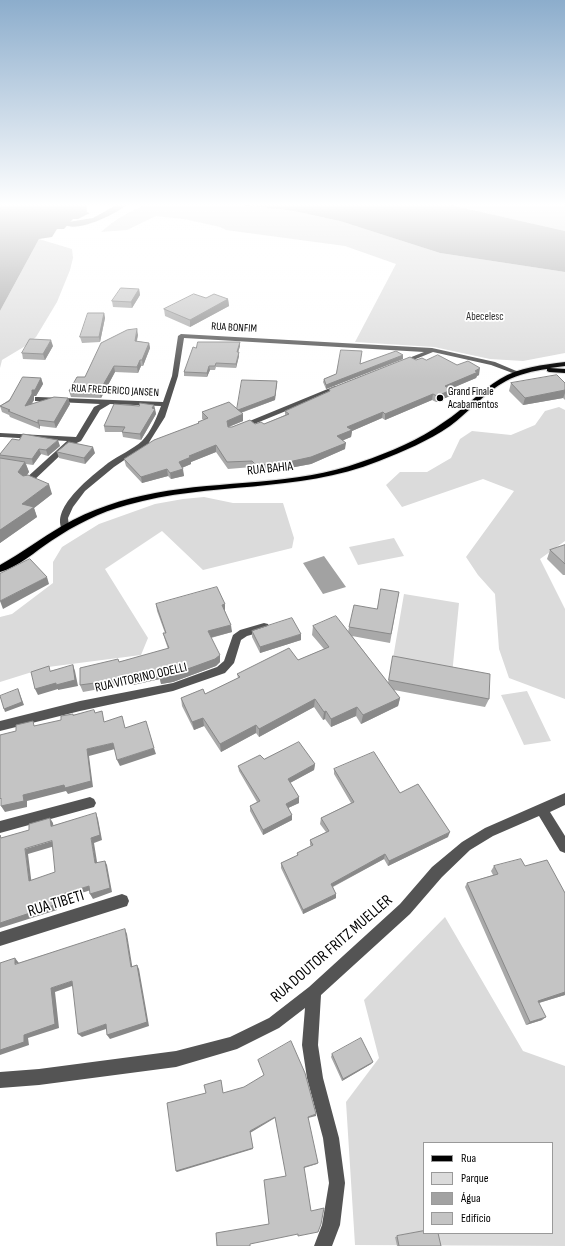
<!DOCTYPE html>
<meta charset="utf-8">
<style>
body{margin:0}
#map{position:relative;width:565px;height:1246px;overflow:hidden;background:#fff;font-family:"Sofia Sans Condensed",sans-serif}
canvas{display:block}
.legend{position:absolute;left:423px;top:1142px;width:130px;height:92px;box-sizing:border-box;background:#fff;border:1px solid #999;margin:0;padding:5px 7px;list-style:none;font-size:12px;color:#000}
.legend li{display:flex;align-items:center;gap:8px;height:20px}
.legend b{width:20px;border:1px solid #999}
</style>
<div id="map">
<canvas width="565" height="1246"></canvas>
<ul class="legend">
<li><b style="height:5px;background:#000"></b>Rua</li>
<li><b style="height:11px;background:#dbdbdb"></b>Parque</li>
<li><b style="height:11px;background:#a2a2a2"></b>Água</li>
<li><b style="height:11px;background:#c4c4c4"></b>Edifício</li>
</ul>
</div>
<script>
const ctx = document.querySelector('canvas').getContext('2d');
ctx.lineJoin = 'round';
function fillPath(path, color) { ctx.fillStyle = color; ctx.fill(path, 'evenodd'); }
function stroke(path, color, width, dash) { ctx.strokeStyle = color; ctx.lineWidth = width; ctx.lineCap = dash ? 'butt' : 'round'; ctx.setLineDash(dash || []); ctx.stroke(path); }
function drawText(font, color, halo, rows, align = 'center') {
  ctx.font = font + ' "Sofia Sans Condensed",sans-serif'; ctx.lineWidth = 3.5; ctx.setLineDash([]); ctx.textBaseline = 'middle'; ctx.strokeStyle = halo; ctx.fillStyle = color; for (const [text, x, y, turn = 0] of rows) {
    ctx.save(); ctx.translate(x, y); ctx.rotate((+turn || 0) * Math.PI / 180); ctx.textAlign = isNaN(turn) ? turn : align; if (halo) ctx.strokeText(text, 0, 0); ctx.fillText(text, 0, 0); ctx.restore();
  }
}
const green = new Path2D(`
 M146 204H233L294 211 340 221 440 253 565 272V353L523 361 490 359 434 347 355 342 396 264 345 246 226 230 220 227 184 219 156 216 127 230 101 232C115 219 129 212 146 204Z
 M446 204H561L565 205V231Z
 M39 239 72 249 73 258 70 270 57 302 36 337 27 345 2 360 0 368V311Z
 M559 407 565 410V541L540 559 565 609V699L509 678 499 649 495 594 478 575 466 557 514 491 483 479 402 507 386 485 400 472H427L451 458 460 439 472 431 511 435 535 425 545 411Z
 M204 497 233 503H283L294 538 292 548 203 570 162 531 105 569 148 638 141 655 48 667 0 682V617L12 614 53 583V562L62 547 99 524 155 504 183 499Z
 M394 538 404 556 358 565 349 547Z
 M404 594 459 603 452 675 392 664Z
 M527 691 551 741 524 745 501 695Z
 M445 917 523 1051 565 1066V1246L355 1245 346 1102 379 1058 364 1000ZM424 1143H552V1233H424Z`);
const water = new Path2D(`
 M0 204H86L87 212 90 213 78 219H73L64 229H57L52 237 39 239 0 311Z
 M233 204H446L565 231V272L440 253 340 221 294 211Z
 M324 556 346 587 323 594 303 563Z`);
const canal = new Path2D(`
 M118 204H128C118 213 76 234 64 224L68 222 93 218Z`);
const minor = new Path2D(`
 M181 334 432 348 495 362 521 373 518 375 491 365 433 352 401 365 398 363 399 362 424 352 184 338 178 376 165 417 148 444 114 467 85 491 73 507 68 518 69 527 65 530 62 529C51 507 93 475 108 463 119 455 132 450 142 441 151 432 157 417 161 406L110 404 100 410 81 441 70 446 30 484H24L23 482 24 480 67 441 2 437H0V433L76 437 94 407 100 404 35 401V397H38L163 402 172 376 178 336Z
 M335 386H341L342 388 242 429H239L235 427Z
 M264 623 268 624 269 627 268 630 247 636 241 640 234 663 225 673 173 691 80 711 0 731V721L80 701 173 683 217 667 224 661 233 635 240 630Z
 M565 793V805L550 812 565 836V853L560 851 539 816 493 836 470 850 442 877 410 914 321 995 318 1045 323 1078 339 1138 345 1183 340 1225 332 1246H314L322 1225 329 1183 323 1138 307 1078 302 1045 305 1008 279 1028 237 1049 176 1067 39 1085 0 1088V1072L39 1069 176 1051 230 1037 269 1018 309 987 400 904 432 867 462 842 485 828Z
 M90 797 94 799 96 803 94 807 0 833V821Z
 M122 894 127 896 129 901 127 906 0 946V932Z`);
const major = new Path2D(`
 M565 362V366L550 368 565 369V373L549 372 547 371V369C533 371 519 374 506 381 485 392 469 412 450 426 428 441 404 451 379 461 296 494 211 481 127 505 100 512 75 525 51 541 36 551 18 567 0 572V565C22 553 41 538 62 526 91 509 123 499 155 493 223 480 295 486 361 462 390 452 419 440 444 422 464 409 480 391 500 379 519 367 543 365 565 362Z`);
const wall = new Path2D(`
 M139 289 140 295 132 308 113 307 112 301Z
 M206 298 228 299 229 306 190 327 165 316 164 309Z
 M104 313 105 318 100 342 82 343 80 337Z
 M138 335 137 341 149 343 150 348 143 366H141L138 373 115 372 101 398 71 397 69 391Z
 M240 342V346L238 352H239V356L236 368 216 367 215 370H210L207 377 184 376V372L196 348Z
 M53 346 45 360 23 359 22 353Z
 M403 355V359L326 389 323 382 324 379 360 364Z
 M416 360H426L457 365 479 375 477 376 476 378 450 389 451 390 450 396 436 402 432 400 385 420 382 418 352 431 351 437 343 440 345 449 311 464 284 469 256 471 252 467 228 469 216 452 191 462V464L182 468 184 476 171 479 168 476 142 483 126 466 124 459 198 424V422L204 420 202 419V412L237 409 277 381 275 400 241 413 243 421 229 427H232L264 424 285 415V411L329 391V389Z
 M41 378 43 384 36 396H34V400L31 404 68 398 70 404 56 428 40 426V429L10 417 9 415 2 412 0 406Z
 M511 383H565V400L563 398 523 405 509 391Z
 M154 405 156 414 141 440 123 437 122 432H105L104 426 139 406Z
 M60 446 48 456 41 454 33 465 26 464 29 472 27 475 52 494 34 508 37 517 0 543V454Z
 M57 452 95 453 85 464 59 458Z
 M565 545V575H563L547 559 550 550Z
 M399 592 390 643 352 636 388 683 393 656 489 699 485 707 394 690 400 698 398 706 361 724 356 716 331 727 325 719 323 720 314 707 259 737 256 733 221 752 204 726 194 730 182 706 181 698 205 694 238 678 237 674 298 660 324 649 312 635 313 626 348 632 349 627 377 609Z
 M156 604 225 611 232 632 211 638 220 662 216 666 173 682 161 684 160 679 133 685 131 681 105 688 83 692 80 685 119 662 168 649 165 640 163 633H165L157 611Z
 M252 631 301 640 260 653 252 637Z
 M264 759 315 764 314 770 290 783 299 797V803L288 808 292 815V820L263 835 250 811V806L257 802 239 771 238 766Z
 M334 769 400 793 448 837 388 866 384 859 333 887 336 894V898L303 914 281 868V863L297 856V853L311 846 310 845V840L326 832 320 824 321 818 351 803 334 774Z
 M494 866H525L565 893V995L539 1003 542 1020 526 1025 465 887 467 883 493 875 491 871Z
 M332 1054 371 1064 342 1081 331 1057Z
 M424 1231 441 1246H397L395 1237Z`);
const shadedWall = new Path2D(`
 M139 289 140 295 132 308 131 302Z
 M228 299 229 306 190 327V320Z
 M104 313 105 318 100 342 99 337Z
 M137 329 138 335 135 346V341Z
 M51 340 53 346 45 360 43 354Z
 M240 342V346L237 356V352Z
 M149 343 150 348 143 366 142 360Z
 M239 352V356L236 368V364Z
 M403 355V359L326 389V385Z
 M140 360 141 366 138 373 137 367Z
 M114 366 115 372 101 398 99 392Z
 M209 366 210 370 207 377V373Z
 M480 368 479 375 477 376 476 378 443 392 445 386Z
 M41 378 43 384 36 396H34V400L27 412 25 406 32 390Z
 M277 381 275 400 237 414V410Z
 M451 390 450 396 436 402 437 396Z
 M565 390V393L563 398 523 405 525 398Z
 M433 394 432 400 385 420V414Z
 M68 398 70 404 56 428 54 422Z
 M154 405 156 414 141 440 140 434Z
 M383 412 382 418 352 431 351 437 337 443V436L347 427Z
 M243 414V421L228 427 227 421Z
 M38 420 40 426V429L38 423Z
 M58 440 60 446 48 456 46 450Z
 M346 443 345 449 311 464 284 469V463Z
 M216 445V452L191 462V464L179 469V462L189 456Z
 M93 447 95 453 85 464 84 458Z
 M39 449 41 454 33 465 32 459Z
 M25 462 29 472 22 482 18 472Z
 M167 469 168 476 142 483 141 477Z
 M183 469 184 476 171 479 170 473Z
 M49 484 52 494 34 508 37 517 0 543V530L22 504Z
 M47 577 49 584 3 609 0 601Z
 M225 604V611L223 612 222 605Z
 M231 625 232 632 209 638 208 631Z
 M301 634V640L260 653V647Z
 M220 655V662L216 666 173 682 161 684 160 679 133 685 131 681 105 688 102 682 130 674 159 672Z
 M73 665 75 671 78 686 58 690V689L38 695 35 689Z
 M18 689 24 705 5 712 4 709Z
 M400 698 398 706 361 724 363 715Z
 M315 699 314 707 259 737V729Z
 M357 707 356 716 331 727V719Z
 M326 711 325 719 323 720 324 712Z
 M203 718 204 726 194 730 192 722Z
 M256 725V733L221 752 220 744Z
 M113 743 115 749 89 756 93 787 68 794 66 791 27 801V807L5 812 1 806 23 795 87 749Z
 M154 748 156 754 120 766 117 760Z
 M315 764 314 770 288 784V779Z
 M299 797V803L286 809V804Z
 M96 813 98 819 102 840 94 843 98 868 95 863 91 838Z
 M292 815V820L263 835V830Z
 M50 818 53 823 54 831 51 826Z
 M450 832 448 837 388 866 389 861Z
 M52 841 55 846 28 854 32 886 29 881 25 849Z
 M385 854 384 859 330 888 331 884Z
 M105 861 107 865 112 892 93 899 90 894Z
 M89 886 91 890 56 901 57 910 0 928V923L53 897Z
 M336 894V898L303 914V910Z
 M125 929 127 934 133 971 131 967Z
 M15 958 19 963 15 964Z
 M137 965 139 969 149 1026 110 1039 107 1035Z
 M72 981 75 985 55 992 59 1028 28 1038 29 1045 0 1055V1050L24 1035 51 988Z
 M565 992V995L535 1004 538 1001Z
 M546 1017 542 1020 526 1025 530 1022Z
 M106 1024 109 1028 82 1037 78 1034Z
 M373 1062 371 1064 342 1081 343 1079Z
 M316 1114V1116L308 1118V1117Z
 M275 1117V1118L250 1133 253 1149 177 1172 176 1171 250 1131Z
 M318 1163 317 1164 304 1168V1167Z`);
const building = new Path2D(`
 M121 288 139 289 131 302 112 301Z
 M194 294 206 298 214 294 228 299 190 320 164 309Z
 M88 313H104L99 337H80Z
 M137 329 135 341 149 343 142 360H140L137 367 114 366 99 392 69 391 77 377H85L101 343 127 330Z
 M30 339 51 340 43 354 22 353Z
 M198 342H240L237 352H239L236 364 216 363 215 366H209L207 373 184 372 193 347 196 348Z
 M341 350 362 351 360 364 396 351 403 355 326 385 324 379 336 374Z
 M438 355 457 365 468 361 480 368 475 371 478 372 445 386 451 390 437 396 433 394 385 414 383 412 347 427 352 430 337 436 346 443 311 457 284 463 256 465 252 461 227 462 216 445 189 456 191 457 179 462 183 469 170 473 167 469 141 477 124 459 154 440 199 423 198 422 208 418 202 412 229 402 243 414 227 421 228 427H232L250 420 255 424 261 422 264 424 289 414 285 411 330 391 329 389 410 357 416 360 422 358 426 360Z
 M557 375 565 383V390L525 398 511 383Z
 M23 377 41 378 35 390H32V394L25 406 54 397 68 398 54 422 38 420V423L8 411 10 410 0 406 9 401Z
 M242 380 277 381 275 396 238 410 237 409Z
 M140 403 154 405 152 408 155 409 140 434 122 432 125 427 104 426 114 404 139 406Z
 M23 434 58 440 46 450 39 449 32 459 0 455V454L12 439 19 440Z
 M69 442 93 447 84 458 57 452Z
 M0 458 25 462 18 472 23 476 28 475 49 484 22 504 34 507 0 530Z
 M565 545V564L550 550Z
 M30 559 47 577 0 601V574Z
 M217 587 225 604 222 605 231 625 208 631 220 655 215 659 171 675 160 677 159 672 131 679 130 674 102 682 80 685V668L118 659 119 662 169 648 163 633H166L156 604Z
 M381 589 399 592 391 634 349 627 354 605 377 609Z
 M336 616 400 698 363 715 357 707 331 719 326 711 324 712 315 699 259 729 256 725 220 744 203 718 192 722 181 698 203 689 205 694 240 677 237 674 289 648 298 660 329 647 313 626Z
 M292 618 301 634 260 647 252 631Z
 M393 656 490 674 489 699 389 680Z
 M73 665 75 680 56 685V683L35 689 31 672 49 666 50 671Z
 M18 689 22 702 4 709 0 696Z
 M94 710 95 713 102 711 104 722 122 716 125 728 146 721 154 748 117 760 113 743 87 749 91 781 65 788 64 785 23 795 24 801 1 806V798L0 799V735L16 731V725L33 721 34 726 61 720V716L73 714V715Z
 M299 742 315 764 288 779 299 797 286 804 292 815 263 830 250 806 260 801 238 766 260 755 264 759Z
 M374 752 400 793 418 784 450 832 389 861 385 854 331 884 336 894 303 910 281 863 298 855 297 853 313 845 310 840 329 831 321 818 354 802 334 769Z
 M96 813 100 835 91 838 95 863 105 861 110 888 90 894 89 886 53 897 54 905 0 923V835L1 838 29 830V824L50 818 51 826ZM52 841 55 872 29 881 25 849Z
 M521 859 525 866 547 860 565 893V992L538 1001 546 1017 530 1022 467 883 498 874 494 866Z
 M125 929 131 967 137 965 147 1022 107 1035 106 1024 78 1034 72 981 51 988 55 1024 24 1035V1042L0 1050V963L15 958V964Z
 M361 1038 373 1062 343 1079 332 1054Z
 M291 1041 305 1073 316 1114 308 1117 318 1163 304 1167 311 1211 324 1208 321 1224 318 1232 298 1236V1234L250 1244V1246H217L216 1233 269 1224 264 1180 286 1176 275 1117 250 1131 253 1148 176 1171 167 1103 206 1093 204 1085 221 1080 223 1093 244 1087 264 1075 258 1060Z
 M424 1231V1233H438L441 1246H399L397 1236Z`);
const markers = [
 [440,398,4,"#000"]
];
const farParknames = [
 ["Abecelesc",485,317]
];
const farStreetnames = [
 ["RUA BONFIM",234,328,3],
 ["RUA FREDERICO JANSEN",115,391,3]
];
const farPoinames = [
 ["Grand Finale",448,392],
 ["Acabamentos",448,405]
];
const streetNames = [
 ["RUA BAHIA",270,469,-6],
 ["RUA VITORINO ODELLI",141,678,-13]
];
const nearStreetnames = [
 ["RUA TIBETI",56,904,-17],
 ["RUA DOUTOR FRITZ MUELLER",332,949,-41]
];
fillPath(green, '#dbdbdb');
fillPath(water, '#a2a2a2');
fillPath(canal, '#a2a2a2');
stroke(major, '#dbdbdb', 2);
fillPath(minor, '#545454');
fillPath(major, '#000');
fillPath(wall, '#a9a9a9');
fillPath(shadedWall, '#898989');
fillPath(building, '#c4c4c4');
stroke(building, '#898989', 1);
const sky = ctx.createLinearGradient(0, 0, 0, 379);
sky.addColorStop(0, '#8cadcc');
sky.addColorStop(0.54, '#fff');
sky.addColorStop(1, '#ffffff00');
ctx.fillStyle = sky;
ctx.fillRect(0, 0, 565, 379);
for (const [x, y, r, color] of markers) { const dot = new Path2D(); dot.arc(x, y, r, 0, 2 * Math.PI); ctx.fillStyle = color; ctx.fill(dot); stroke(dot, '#fff', 1.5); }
drawText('11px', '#323232', '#fff', farParknames);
drawText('11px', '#000', '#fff', farStreetnames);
drawText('11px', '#000', '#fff', farPoinames, 'left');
drawText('13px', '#000', '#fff', streetNames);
drawText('16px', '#000', '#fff', nearStreetnames);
</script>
